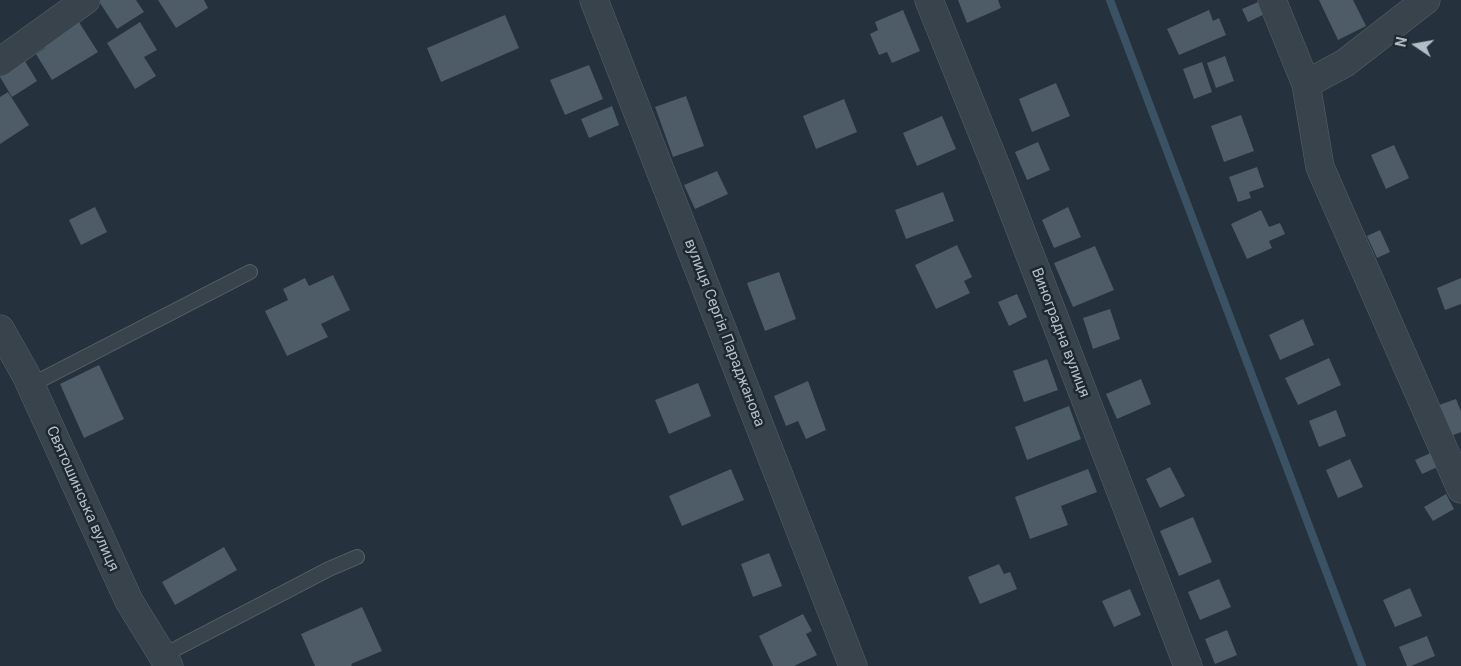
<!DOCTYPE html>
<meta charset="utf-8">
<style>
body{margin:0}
#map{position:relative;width:1461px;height:666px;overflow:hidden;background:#25313c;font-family:Roboto,sans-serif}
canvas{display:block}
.north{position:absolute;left:1391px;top:20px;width:50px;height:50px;-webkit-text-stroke:4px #1d2831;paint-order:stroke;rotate:282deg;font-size:14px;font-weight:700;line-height:20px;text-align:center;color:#b4bec7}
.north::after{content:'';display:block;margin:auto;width:18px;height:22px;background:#b4bec7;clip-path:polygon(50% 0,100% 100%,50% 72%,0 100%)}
</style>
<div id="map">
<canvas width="1461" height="666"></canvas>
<div class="north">N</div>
</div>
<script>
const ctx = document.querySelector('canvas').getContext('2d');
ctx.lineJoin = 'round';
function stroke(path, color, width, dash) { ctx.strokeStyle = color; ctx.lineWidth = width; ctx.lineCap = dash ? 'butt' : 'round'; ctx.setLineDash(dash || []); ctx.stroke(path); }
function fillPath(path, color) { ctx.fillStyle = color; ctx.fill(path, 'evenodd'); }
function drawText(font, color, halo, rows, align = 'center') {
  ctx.font = font + ' Roboto,sans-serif'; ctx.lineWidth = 5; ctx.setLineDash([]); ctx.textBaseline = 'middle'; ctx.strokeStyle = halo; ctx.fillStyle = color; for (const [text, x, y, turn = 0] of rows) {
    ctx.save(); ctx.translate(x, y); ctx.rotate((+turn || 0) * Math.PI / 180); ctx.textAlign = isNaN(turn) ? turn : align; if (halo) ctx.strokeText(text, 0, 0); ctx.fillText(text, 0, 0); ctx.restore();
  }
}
const stream = new Path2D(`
 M1110 0 1362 666`);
const building = new Path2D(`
 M98 0H136L144 12 117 29Z
 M158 0H204L208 8 176 28Z
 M958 0H998L1001 8 967 23Z
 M1263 0 1269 12 1248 22 1242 9Z
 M1319 0H1353L1366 26 1338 40Z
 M903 10 920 51 892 63 887 52 879 55 870 34 878 30 875 22Z
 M1209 10 1213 21 1219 18 1226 35 1179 55 1167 29Z
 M505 15 519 48 441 82 427 48Z
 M77 19 98 52 52 80 36 54 45 48 42 43Z
 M140 22 157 50 144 57 156 76 135 89 107 43Z
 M22 56 37 81 12 97 0 77V70Z
 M1225 56 1234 81 1216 88 1207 63Z
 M1202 62 1212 92 1194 99 1183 69Z
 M589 65 603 99 565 115 550 80Z
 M1056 83 1070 116 1032 132 1019 99Z
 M8 92 29 125 0 144V97Z
 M686 96 704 146 673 157 655 107Z
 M844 99 857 132 816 149 803 116Z
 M612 106 619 125 589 138 581 119Z
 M1241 115 1254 151 1224 162 1211 126Z
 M942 116 956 149 917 166 903 133Z
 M1038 142 1050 170 1027 180 1015 152Z
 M1394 145 1409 178 1386 189 1371 155Z
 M1257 167 1264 187 1249 192 1251 198 1238 202 1229 177Z
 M717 171 728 194 695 209 684 185Z
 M943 192 954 221 906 239 895 210Z
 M95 207 107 232 81 245 69 220Z
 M1068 207 1081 237 1054 248 1042 220Z
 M1261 210 1269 227 1280 223 1285 234 1269 241 1272 248 1247 259 1231 224Z
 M1380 230 1390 252 1377 258 1367 236Z
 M957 245 972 277 964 281 970 293 936 309 915 265Z
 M1095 246 1114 290 1073 307 1054 263Z
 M779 272 796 319 765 331 747 283Z
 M333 275 350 310 321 324 328 337 287 356 265 311 288 300 283 289 305 278 309 286Z
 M1461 278V304L1445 310 1437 288Z
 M1017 294 1027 317 1009 326 998 302Z
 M1110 309 1120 339 1093 349 1083 318Z
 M1303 319 1314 345 1280 360 1269 335Z
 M1329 358 1341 385 1298 405 1285 378Z
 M1047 359 1058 390 1024 402 1013 371Z
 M99 365 124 419 84 438 60 384Z
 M1141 379 1151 404 1117 419 1106 394Z
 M808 381 826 430 806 439 798 421 786 426 774 396Z
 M698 383 711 416 669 434 655 400Z
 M1456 399 1461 411V432L1451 436 1439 405Z
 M1069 406 1081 439 1027 460 1015 427Z
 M1336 410 1346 436 1319 447 1309 421Z
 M1435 451 1442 465 1422 474 1415 460Z
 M1350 459 1363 487 1338 498 1326 470Z
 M1170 467 1185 496 1160 508 1146 479Z
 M731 469 744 500 682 526 669 496Z
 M1088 469 1097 492 1061 506 1068 525 1030 539 1015 497Z
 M1446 494 1454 509 1433 521 1424 507Z
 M1193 517 1212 562 1179 576 1160 531Z
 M224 547 237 570 175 605 162 582Z
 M769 553 782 586 753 597 741 564Z
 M999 564 1004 574 1010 572 1017 589 980 604 968 577Z
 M1219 579 1231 607 1200 620 1188 592Z
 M1410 588 1422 616 1395 627 1383 600Z
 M1130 589 1141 615 1114 627 1102 601Z
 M362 607 382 651 351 664 352 666H315L301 634Z
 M803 614 812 631 806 634 817 655 794 666H773L759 636Z
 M1227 630 1237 655 1215 664 1205 639Z
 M1427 636 1435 656 1411 666H1407L1399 647Z`);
const lane = new Path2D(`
 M31 385 250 272
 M162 656 329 569 357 557`);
const street = new Path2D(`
 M594 0 853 666
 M929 0 997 169 1188 666
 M1272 0 1306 84 1320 167 1461 489
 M0 62 86 0
 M1306 84 1345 63 1426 0
 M0 329 26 375 129 601 169 666`);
const streetNames = [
 ["вулиця Сергія Параджанова",724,333,69],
 ["Виноградна вулиця",1060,333,69],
 ["Святошинська вулиця",82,499,66]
];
stroke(stream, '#3b5164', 8);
fillPath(building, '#4e5c67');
stroke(lane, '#56616a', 16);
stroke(street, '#56616a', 29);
stroke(lane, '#38434c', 14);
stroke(street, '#38434c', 28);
drawText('15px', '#b4bec7', '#1d2831', streetNames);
</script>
